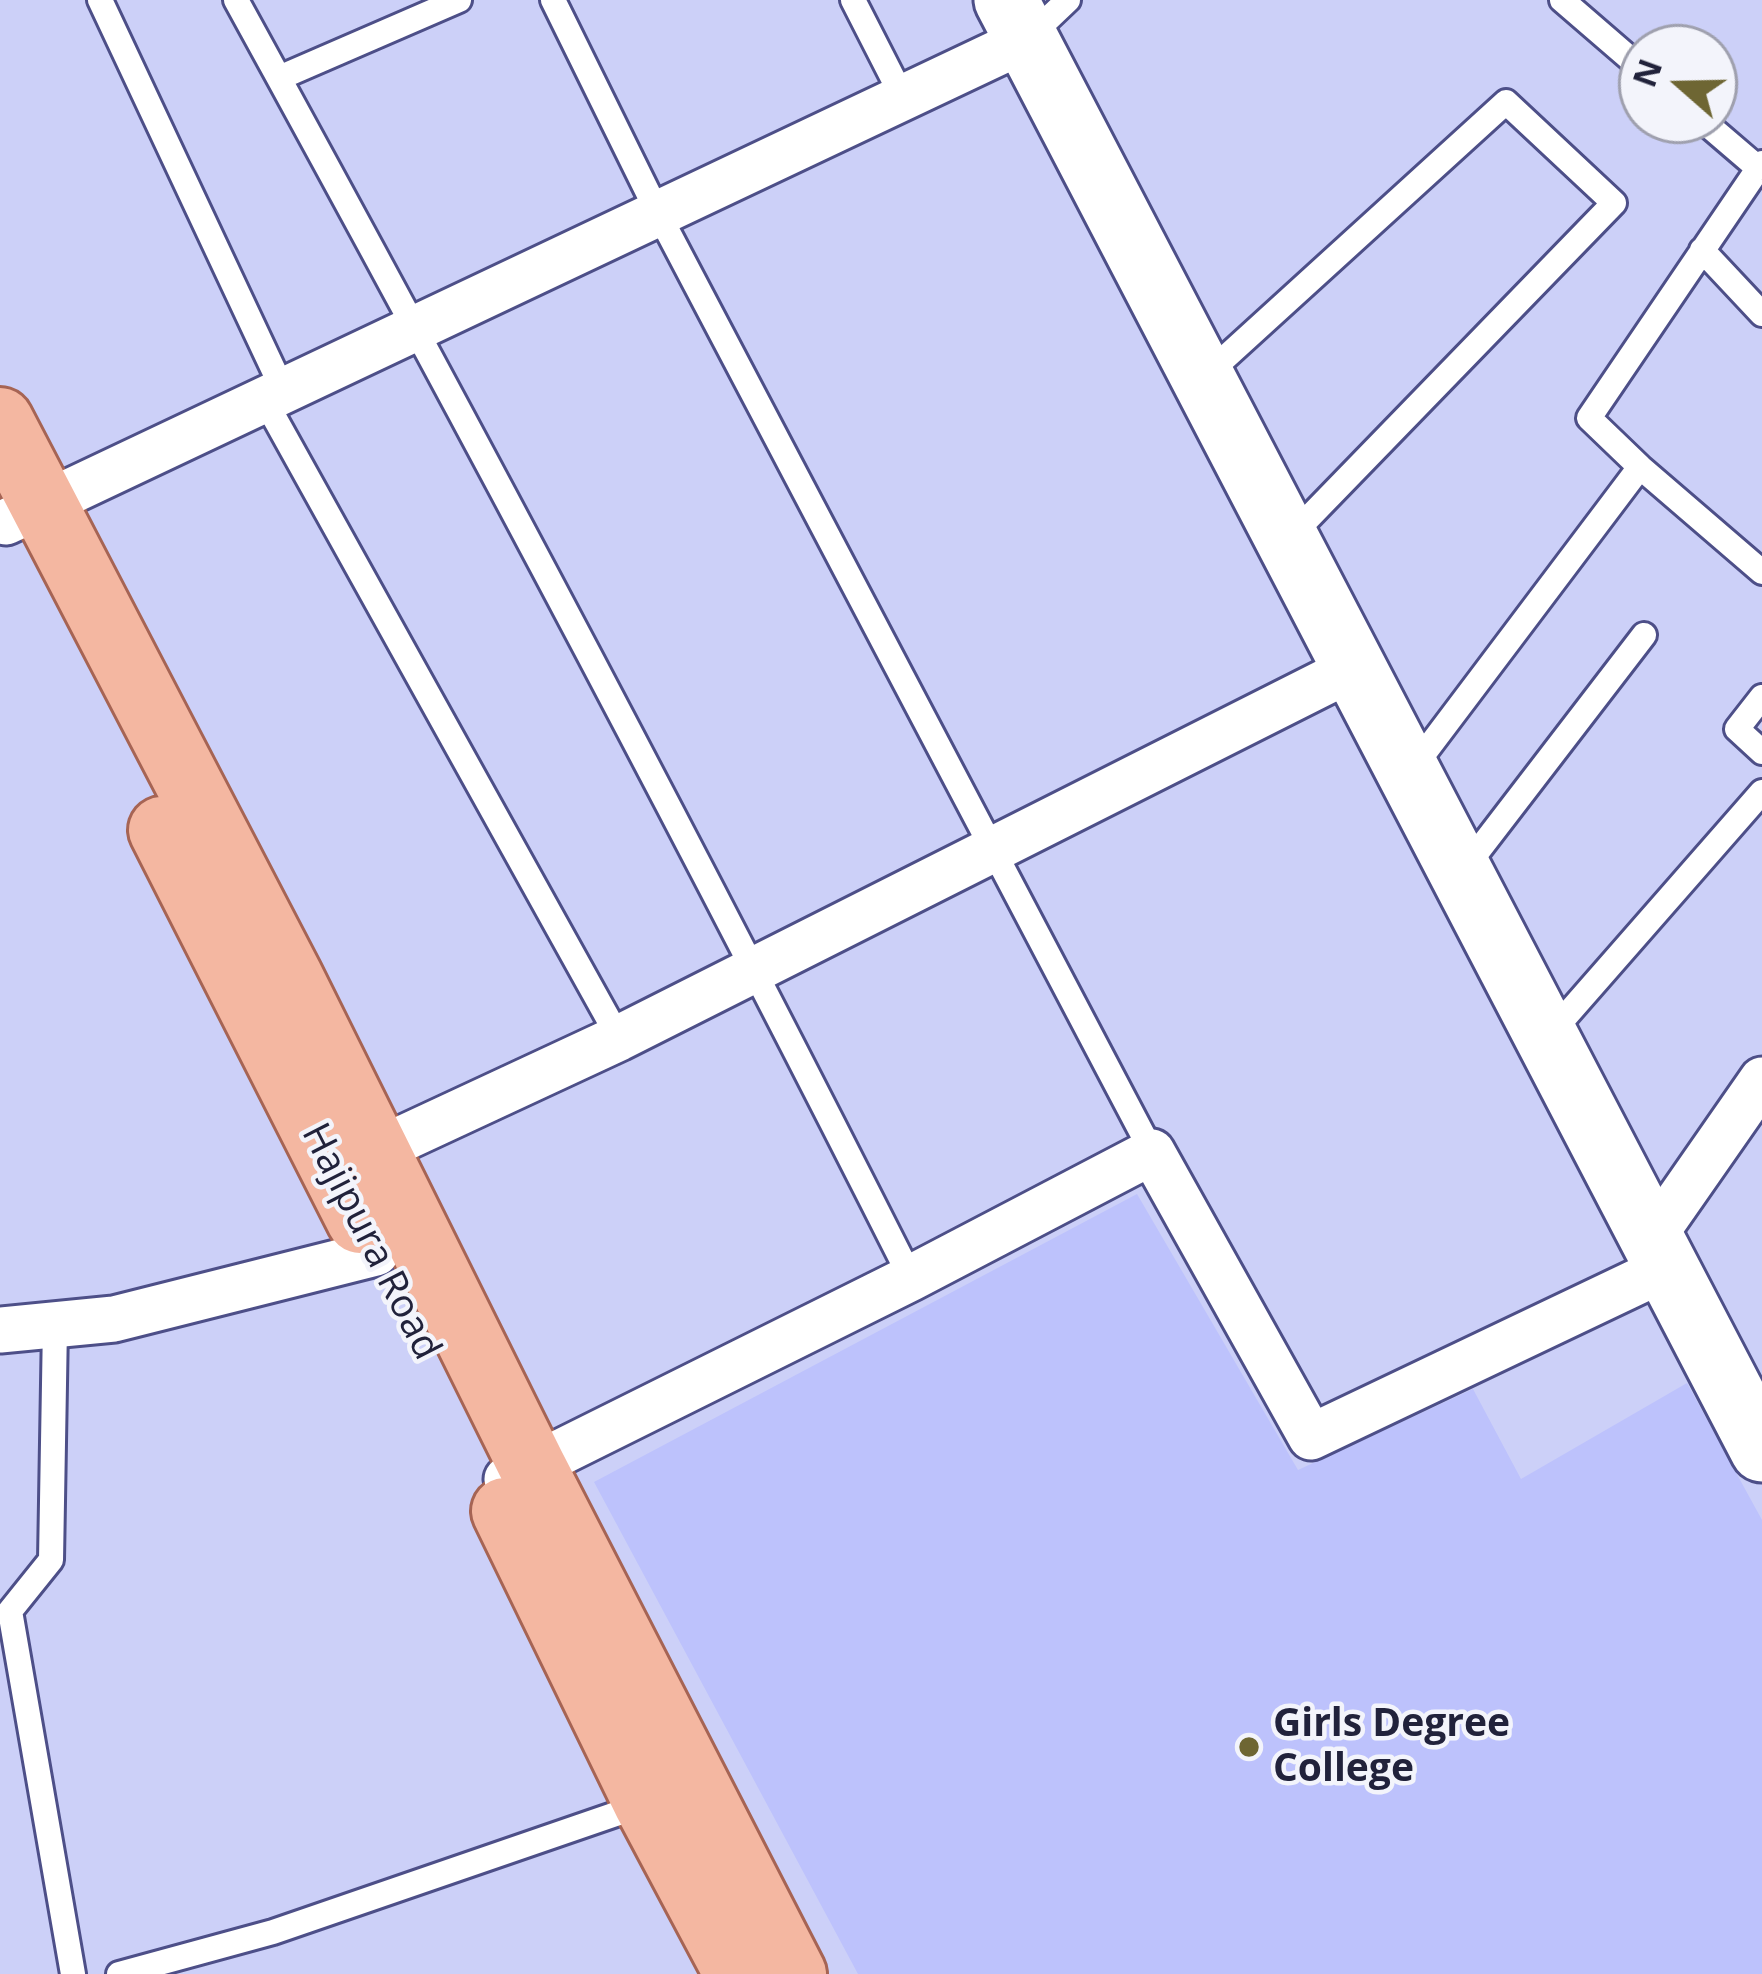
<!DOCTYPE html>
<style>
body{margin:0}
#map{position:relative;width:1762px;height:1974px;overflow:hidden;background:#ccd0f8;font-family:"Open Sans",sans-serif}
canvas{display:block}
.north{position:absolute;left:1618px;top:24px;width:120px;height:120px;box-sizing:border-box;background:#f3f4fb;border:3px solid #9fa0ae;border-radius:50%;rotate:290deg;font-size:33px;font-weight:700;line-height:48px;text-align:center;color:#21223b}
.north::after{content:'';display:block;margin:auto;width:42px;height:54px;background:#6e6633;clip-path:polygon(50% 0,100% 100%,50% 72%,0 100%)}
</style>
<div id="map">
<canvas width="1762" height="1974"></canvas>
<div class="north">N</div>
</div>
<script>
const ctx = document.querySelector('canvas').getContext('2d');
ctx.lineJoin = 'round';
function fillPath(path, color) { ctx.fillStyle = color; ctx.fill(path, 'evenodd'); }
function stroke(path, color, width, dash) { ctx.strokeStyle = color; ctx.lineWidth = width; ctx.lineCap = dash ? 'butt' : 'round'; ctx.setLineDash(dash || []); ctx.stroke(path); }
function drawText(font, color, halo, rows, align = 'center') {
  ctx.font = font + ' "Open Sans",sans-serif'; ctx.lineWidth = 9; ctx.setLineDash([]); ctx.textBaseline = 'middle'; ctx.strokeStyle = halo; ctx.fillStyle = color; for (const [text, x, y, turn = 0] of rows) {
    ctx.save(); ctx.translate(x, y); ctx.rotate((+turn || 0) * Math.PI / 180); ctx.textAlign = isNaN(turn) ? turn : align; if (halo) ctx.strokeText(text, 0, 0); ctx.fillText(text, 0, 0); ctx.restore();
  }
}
const built = new Path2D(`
 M1137 1194 1298 1470 1473 1389 1521 1479 1687 1383 1762 1520V1974H858L594 1482Z`);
const lane = new Path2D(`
 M100 0 283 390
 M236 0C468 422 694 848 911 1278
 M553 0 658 213 1152 1152
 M853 0 903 98
 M1562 0 1642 69
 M1028 38 1068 0
 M279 78 459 0
 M1702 120 1758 168
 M1702 250 1762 314
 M1204 377 1506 102 1614 203 1291 536
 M264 399 619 1038
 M1640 467 1762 572
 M1762 697 1737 729 1762 752
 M1413 768 1640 467 1589 418 1762 163
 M1465 868 1644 635
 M1551 1033 1762 792
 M55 1325 51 1560 10 1611 73 1974
 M119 1974 273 1932 645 1804`);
const street = new Path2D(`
 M6 522 1027 39
 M376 1151 619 1038 1353 668
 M1650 1241 1762 1080
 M0 1330 114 1319 376 1253
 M507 1479 911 1278 1152 1152 1311 1437 1664 1269`);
const secondary = new Path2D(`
 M1006 0 1762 1450`);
const primary = new Path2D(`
 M0 421 290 978 532 1466 793 1974
 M162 830 360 1220
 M505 1511 647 1803 738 1974`);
const markers = [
 [1249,1747,12,"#6e6633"]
];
const streetNames = [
 ["Hajipura Road",370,1242,63]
];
const poiNames = [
 ["Girls Degree",1273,1725],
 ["College",1273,1770]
];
fillPath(built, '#bdc2fc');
stroke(lane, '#4d4f88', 30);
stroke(street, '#4d4f88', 51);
stroke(secondary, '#4d4f88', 69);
stroke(primary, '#a66454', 72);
stroke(lane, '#fff', 24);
stroke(street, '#fff', 45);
stroke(secondary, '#fff', 63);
stroke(primary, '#f4b7a1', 66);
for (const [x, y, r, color] of markers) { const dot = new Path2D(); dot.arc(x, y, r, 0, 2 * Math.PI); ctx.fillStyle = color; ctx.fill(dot); stroke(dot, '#f3f4fb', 4.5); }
drawText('39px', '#21223b', '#f3f4fb', streetNames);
drawText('bold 39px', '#21223b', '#f3f4fb', poiNames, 'left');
</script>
